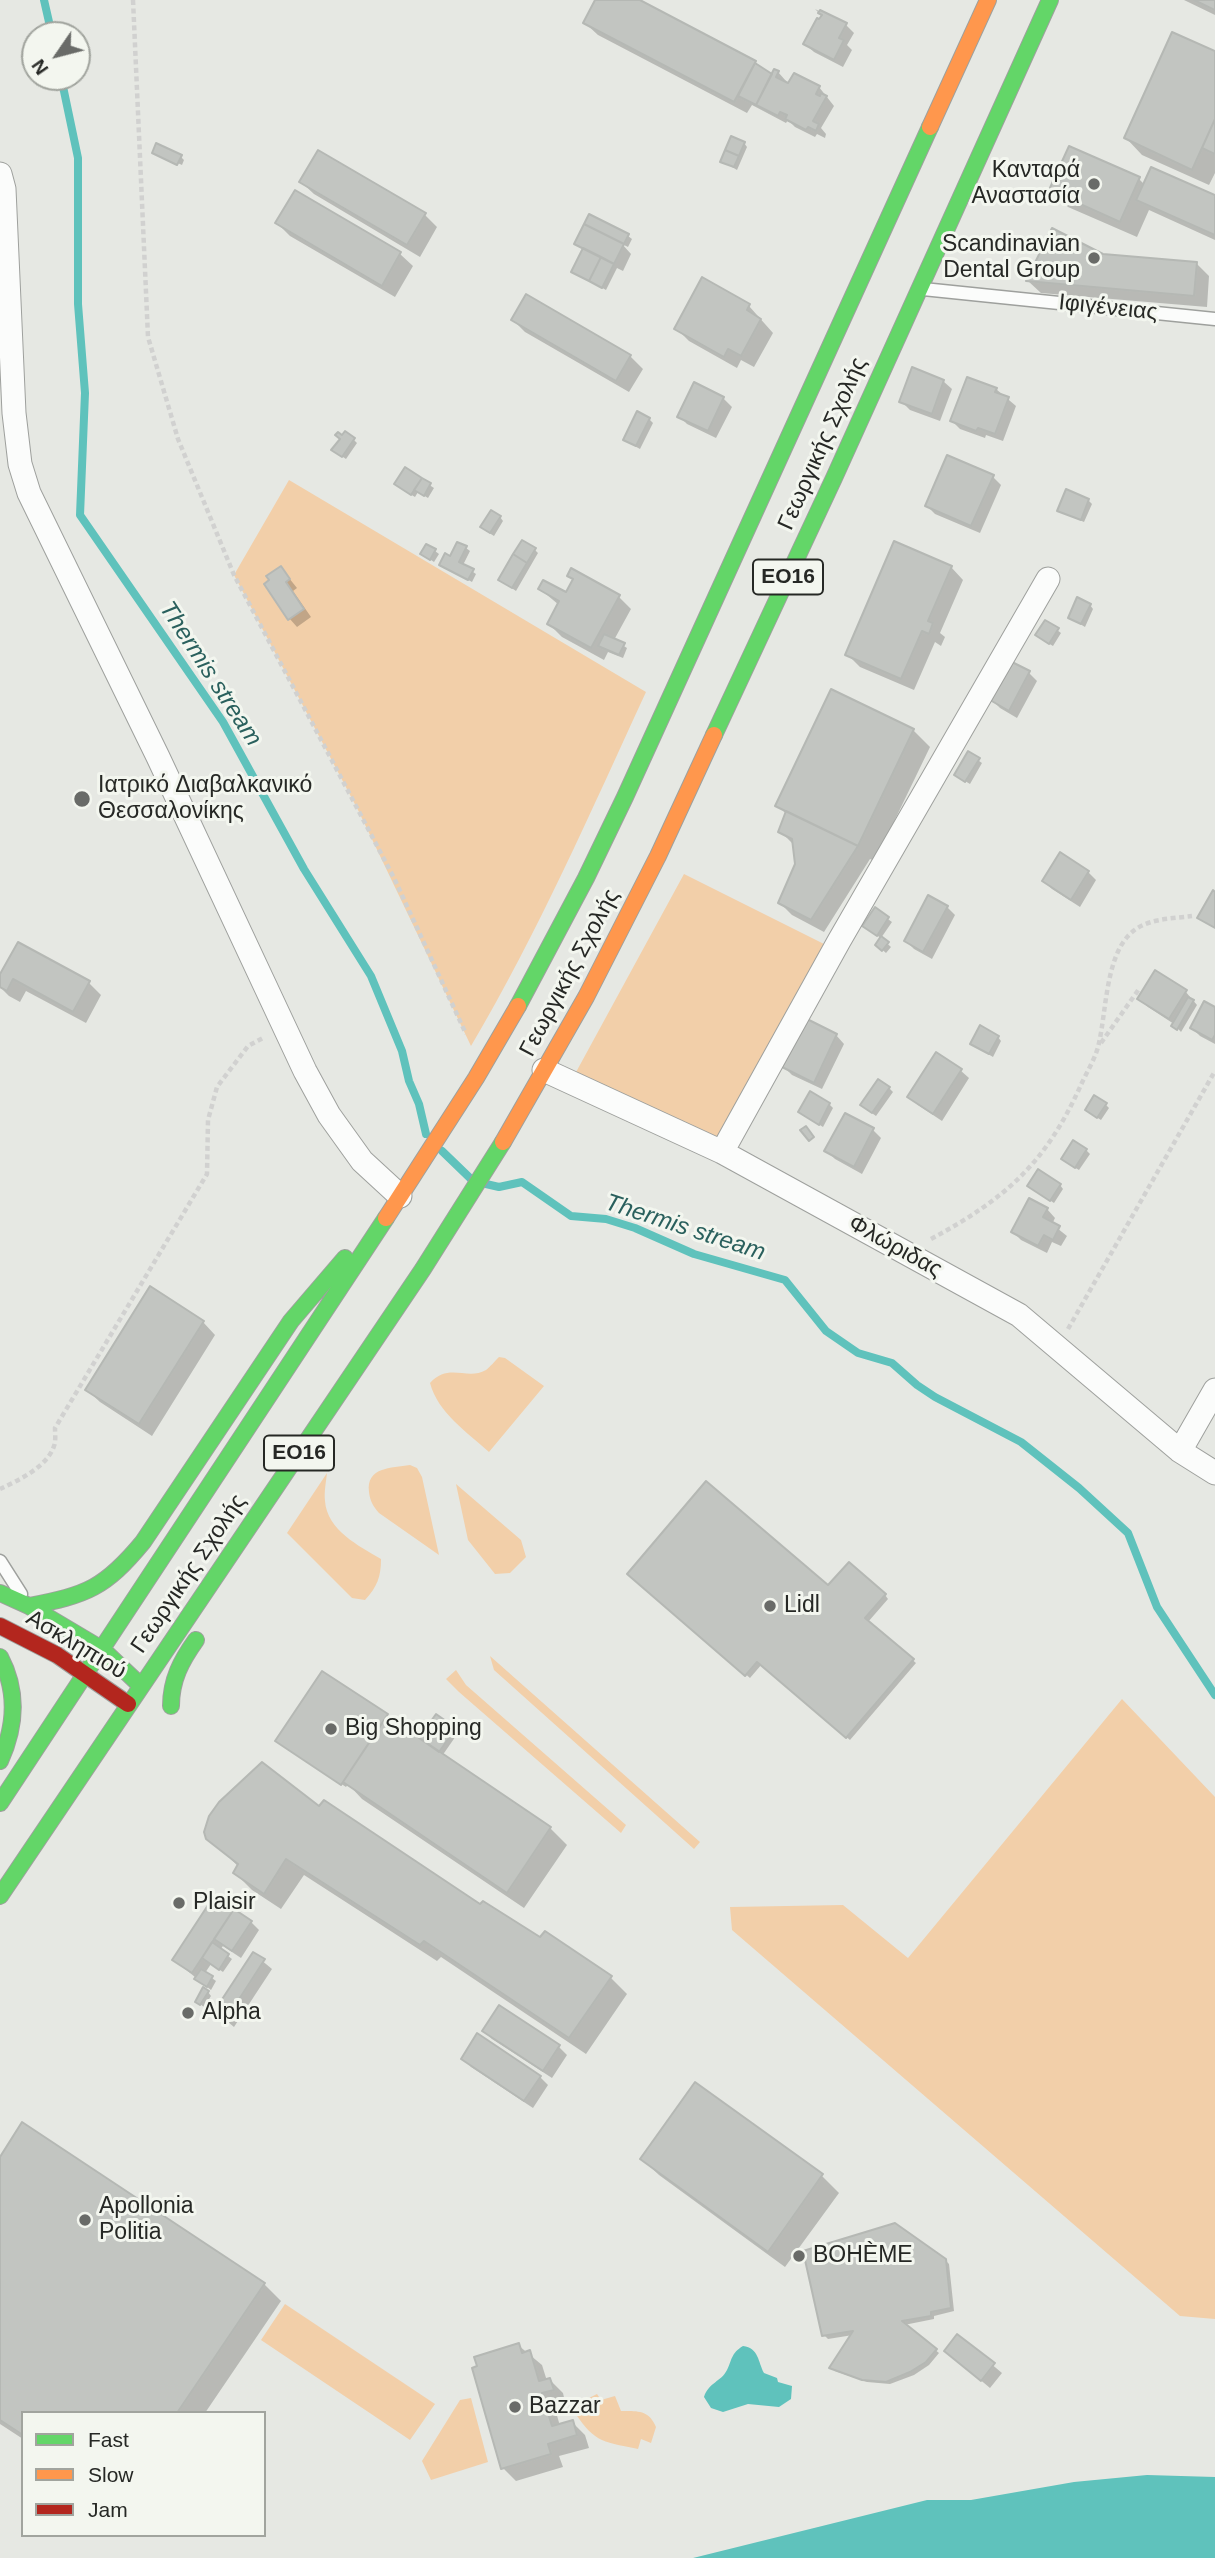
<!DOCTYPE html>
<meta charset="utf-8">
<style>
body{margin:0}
#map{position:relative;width:1215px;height:2558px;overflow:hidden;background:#e6e8e3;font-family:Helvetica,sans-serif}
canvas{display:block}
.legend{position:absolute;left:21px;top:2411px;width:245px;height:126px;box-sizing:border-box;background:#f3f6ef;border:2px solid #a1a49e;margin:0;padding:9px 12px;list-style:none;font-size:21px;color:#262825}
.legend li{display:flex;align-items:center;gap:14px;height:35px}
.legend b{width:35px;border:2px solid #a1a49e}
.north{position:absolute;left:21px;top:21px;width:70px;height:70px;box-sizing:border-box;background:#f3f6ef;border:2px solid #a1a49e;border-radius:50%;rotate:235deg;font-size:19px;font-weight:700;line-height:28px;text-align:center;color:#262825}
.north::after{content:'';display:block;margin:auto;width:24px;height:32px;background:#696b68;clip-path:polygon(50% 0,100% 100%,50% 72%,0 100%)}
</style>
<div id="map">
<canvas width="1215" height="2558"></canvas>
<ul class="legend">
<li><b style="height:9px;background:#63d668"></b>Fast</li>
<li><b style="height:9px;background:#ff974d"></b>Slow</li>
<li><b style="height:9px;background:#b3261e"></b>Jam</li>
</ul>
<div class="north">N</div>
</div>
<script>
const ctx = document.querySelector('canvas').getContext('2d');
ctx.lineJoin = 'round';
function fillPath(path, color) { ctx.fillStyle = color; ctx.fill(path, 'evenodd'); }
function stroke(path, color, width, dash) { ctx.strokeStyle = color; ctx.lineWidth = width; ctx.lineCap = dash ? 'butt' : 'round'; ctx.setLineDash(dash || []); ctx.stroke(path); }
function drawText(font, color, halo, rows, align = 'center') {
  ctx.font = font + ' Helvetica,sans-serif'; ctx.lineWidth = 6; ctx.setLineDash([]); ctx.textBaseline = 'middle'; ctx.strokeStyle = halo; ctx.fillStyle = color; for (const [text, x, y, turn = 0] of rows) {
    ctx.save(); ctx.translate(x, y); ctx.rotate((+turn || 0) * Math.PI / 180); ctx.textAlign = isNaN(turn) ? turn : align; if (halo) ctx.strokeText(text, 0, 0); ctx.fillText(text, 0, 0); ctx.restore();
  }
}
const green = new Path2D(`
 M289 480 646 692C591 811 538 933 471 1046L358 810 234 575Z
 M684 874 828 946 719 1143 575 1074Z
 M499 1357 505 1358 544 1386 489 1452C467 1432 438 1413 430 1383 449 1362 467 1381 486 1370 490 1367 495 1361 499 1357Z
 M410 1465 417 1468 422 1477 439 1555 379 1513C373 1506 370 1501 369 1492 366 1467 391 1468 410 1465Z
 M327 1473C326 1482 324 1492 325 1501 327 1530 359 1546 381 1559 381 1577 377 1587 365 1600L352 1598 287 1533Z
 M456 1484 521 1540 526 1557 510 1573 495 1574 468 1540Z
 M490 1656 700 1842 694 1849 494 1670Z
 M456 1670 466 1685 626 1825 621 1833 459 1692 446 1679Z
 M1122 1699 1215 1797V2319L1180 2316 732 1930 730 1907 843 1905 908 1958Z
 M285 2304 435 2404 410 2440 261 2340Z
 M597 2394 601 2400 615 2396 621 2411C638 2411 649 2410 656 2427L651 2443 641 2439 638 2449C599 2441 594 2442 571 2407Z
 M471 2398 488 2462 431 2480 422 2461 460 2400Z`);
const water = new Path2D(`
 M743 2346C759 2348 758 2362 764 2373L777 2378 778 2382 792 2386 791 2399 779 2407 748 2404 723 2412 711 2408 704 2397C709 2382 721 2382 727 2370 732 2360 731 2353 743 2346Z
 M1147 2475 1215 2477V2558H693L927 2500H971L1074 2482Z`);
const shadow = new Path2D(`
 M597 0H636L755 62 773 77 778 72 786 81 785 84 789 86 819 87 834 106 821 128 826 134 825 138 817 134 815 137 795 127 788 120 786 123 752 105 747 113 598 35 585 23Z
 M1184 0H1215V15Z
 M815 9 846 25 854 33 847 45 852 50 843 67 814 52 805 44 823 17Z
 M1215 53V173L1209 185 1142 155 1126 138Z
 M744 143 747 147 737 170 722 161Z
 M156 153 181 157 184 160 182 165Z
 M1139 179 1145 185 1215 197V240L1149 210 1137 237 1068 207 1051 190Z
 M301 182 425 215 437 227 420 257 314 194Z
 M295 192 400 254 413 266 395 297 290 236 277 223Z
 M628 236 632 239 628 247 622 244 631 254 623 271 617 268 606 290 573 271 584 251 576 243Z
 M1103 256 1197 264 1209 276 1207 307 1041 293 1028 281Z
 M703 280 749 306 773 333 754 367 741 360 737 368 689 341 676 328Z
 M513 320 630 356 643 369 629 392 525 332Z
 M943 381 952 389 940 421 910 410 901 401Z
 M996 389 1016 406 1003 441 986 435 985 438 960 429 952 421Z
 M723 398 732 407 716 438 687 424 679 416Z
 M649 419 653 423 640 449 629 443 625 439Z
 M354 440 357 443 346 459 337 453Z
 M406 470 434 488 428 498 418 492 415 497 400 488Z
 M993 477 1001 485 980 533 935 514 927 506Z
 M1088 500 1092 504 1084 522 1059 511Z
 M500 517 503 521 494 536 486 531Z
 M466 548 470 551 463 565 476 574 472 582 441 565Z
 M535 550 538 553 516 591 500 580Z
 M435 551 439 554 434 562 422 554Z
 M951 567 963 580 940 633 945 637 941 646 935 642 914 690 860 667 847 654Z
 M281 568 297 588 293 591 311 617 297 627 289 618Z
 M574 580 619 597 631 609 614 640 627 648 623 658 608 652 604 660 562 637 549 624 559 605 540 589 567 594Z
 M1090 605 1093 609 1085 627 1070 618Z
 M1057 630 1061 633 1053 646 1041 639Z
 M1029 673 1037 681 1017 718 1000 708 992 700Z
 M913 730 930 747 875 861 870 859 824 932 792 915 780 903 797 864 793 844 780 831 786 814 778 805Z
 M969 754 982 763 970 784 960 778Z
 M1088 872 1096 880 1080 907 1052 889 1044 881Z
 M947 907 955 915 932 959 914 949 906 941Z
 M875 910 892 922 881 938 868 930Z
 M882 939 891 947 886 953 877 945Z
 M0 978 89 983 101 995 86 1023 26 991 20 1002 9 996 0 987Z
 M1185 991 1197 1005 1181 1032 1174 1024 1148 1007 1139 999Z
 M1215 1009V1044L1200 1036 1192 1028Z
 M836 1035 844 1044 822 1089 792 1075 784 1067Z
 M998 1037 1001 1041 993 1057 976 1047Z
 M960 1070 969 1078 942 1121 918 1105 910 1097Z
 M889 1088 893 1092 876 1116 866 1109Z
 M829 1104 833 1108 823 1127 804 1115Z
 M1105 1104 1109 1108 1101 1120 1090 1113Z
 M873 1130 881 1138 862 1174 835 1159 826 1150Z
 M1086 1150 1090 1154 1079 1170 1067 1163Z
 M1060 1185 1063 1189 1054 1203 1033 1189Z
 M1047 1209 1055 1218 1052 1224 1067 1236 1061 1246 1052 1242 1047 1253 1021 1240 1013 1232Z
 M203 1322 215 1335 152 1436 100 1402 87 1390Z
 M633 1578 829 1588 885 1595 888 1599 868 1622 916 1663 850 1740 762 1664 750 1678Z
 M323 1673 420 1741 455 1729 458 1733 442 1756 550 1828 567 1845 524 1908 362 1799 348 1784 346 1787 281 1744Z
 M319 1808 480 1907 611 1978 627 1994 586 2054 441 1957 437 1961 304 1875 281 1909 252 1890 235 1873 238 1866 208 1838Z
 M215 1899 251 1922 259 1930 241 1958 223 1946 220 1950 232 1959 223 1972 211 1964 205 1973 216 1981 211 1990 174 1960Z
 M254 1954 272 1969 234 2027 216 2012Z
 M208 1992 211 1996 204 2007 197 2002Z
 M484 2031 558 2046 567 2055 552 2078 492 2039Z
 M463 2058 540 2077 548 2085 533 2108 471 2067Z
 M696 2084 822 2176 839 2193 785 2267 659 2175 642 2159Z
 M0 2159 264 2284 281 2301 205 2413H23V2439L0 2424Z
 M945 2260 949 2264 954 2311 934 2316V2319L904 2325 939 2353 929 2365 914 2375 890 2384 867 2382 835 2371 832 2368 853 2335 828 2339 824 2335Z
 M958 2336 1002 2373 990 2388 946 2351Z
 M518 2345 542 2365 547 2381 550 2380 563 2393 565 2402 554 2405 560 2426 572 2422 585 2435 589 2448 559 2456 563 2467 516 2481 503 2468Z`);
const stream = new Path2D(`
 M44 0 52 35
 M61 77 78 158V304L85 393 80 515 223 722 304 869 371 976 402 1051 409 1081 419 1104 426 1134
 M442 1151 471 1179
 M486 1184 499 1187 522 1182 571 1216 606 1219 635 1228 694 1254 785 1280 826 1331 858 1353 892 1363 917 1385 935 1397 1021 1442 1079 1488 1128 1533 1157 1607 1215 1695`);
const building = new Path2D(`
 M595 0H640L756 61 734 102 583 23Z
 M1194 0H1215V10Z
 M820 10 847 23 839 38 844 40 834 60 803 44 817 18 819 19 822 15 818 13Z
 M1172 32 1215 51V119L1192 170 1124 138Z
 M755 63 772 74 756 105 738 96Z
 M774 69 779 71 776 77 788 83 794 73 820 86 816 94 820 96 821 93 827 96 813 121 819 124 816 131 808 127 806 130 785 119 787 115 780 112 778 116 756 105Z
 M1215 119V154L1202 148Z
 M731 136 745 142 739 156 725 150Z
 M156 143 182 155 177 165 152 153Z
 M1069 146 1140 177 1120 222 1049 190Z
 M318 150 426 213 407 245 299 182Z
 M725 150 739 156 734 167 720 162Z
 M1151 167 1215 195V235L1136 200Z
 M295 190 401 252 382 286 275 223Z
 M589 214 629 234 624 244 584 224Z
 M584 224 624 244 614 264 574 244Z
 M1052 228 1103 254 1197 262 1194 296 1026 281Z
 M583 248 601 257 589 281 571 272Z
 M601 257 614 264 602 288 589 281Z
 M702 277 750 304 747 310 761 319 741 356 728 349 724 357 674 329Z
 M526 294 631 355 616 381 511 320Z
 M912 367 944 380 932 414 899 402Z
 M967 377 997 388 995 392 1009 397 995 434 978 428 976 431 950 421Z
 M694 382 724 397 708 431 677 417Z
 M637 411 650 418 636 446 623 440Z
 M345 431 355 438 342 457 331 450 340 439 335 435 338 432 342 435Z
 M947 455 994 475 971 526 925 506Z
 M405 467 422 478 411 495 394 484Z
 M422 478 431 483 424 496 414 490Z
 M1066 489 1089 499 1081 520 1057 511Z
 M491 510 501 516 490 533 480 527Z
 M522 540 536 548 527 563 513 554Z
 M894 541 952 566 928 621 933 623 929 634 922 631 901 679 845 655Z
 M457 542 467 546 459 562 474 569 468 580 439 565 445 553 450 556Z
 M426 544 436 549 430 560 420 554Z
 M513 554 527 563 512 588 498 580Z
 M281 566 290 579 286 582 304 609 288 620 264 584 269 580 266 576Z
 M571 568 620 595 591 648 547 624 559 601 538 589 543 580 566 592 573 579 567 576Z
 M1077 597 1091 604 1081 624 1068 618Z
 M1045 620 1059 628 1049 644 1035 635Z
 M604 634 625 643 619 655 598 646Z
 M1010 661 1030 671 1009 711 990 700Z
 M831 689 914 729 858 846 775 806Z
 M968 751 980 758 965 782 954 775Z
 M786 811 858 846 811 920 778 903 795 864 792 839 778 832Z
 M1060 852 1089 871 1071 900 1042 881Z
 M1213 890 1215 892V928L1197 918Z
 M928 895 948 906 923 952 904 941Z
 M875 907 889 917 877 936 862 926Z
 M881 936 889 942 882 951 875 945Z
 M18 942 90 981 73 1012 13 979 7 991 0 987V974Z
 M1155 970 1187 990 1169 1019 1137 999Z
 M1188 997 1194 1000 1177 1030 1171 1026Z
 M1204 1001 1215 1007V1035L1212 1040 1190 1028Z
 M805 1018 837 1034 814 1083 782 1067Z
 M980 1025 999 1036 989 1054 970 1044Z
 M936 1052 962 1069 933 1114 907 1097Z
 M878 1079 890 1087 872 1113 860 1105Z
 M810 1091 830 1103 819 1125 798 1112Z
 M1094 1095 1107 1103 1097 1118 1085 1110Z
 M845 1113 874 1128 854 1167 824 1151Z
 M806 1126 814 1137 809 1141 800 1130Z
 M1073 1140 1087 1149 1075 1168 1061 1159Z
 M1038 1169 1061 1184 1050 1201 1027 1186Z
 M1029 1198 1048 1208 1043 1217 1060 1226 1053 1240 1044 1235 1038 1246 1011 1232Z
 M150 1286 204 1321 139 1424 85 1390Z
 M706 1481 828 1585 849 1562 886 1594 865 1618 914 1659 846 1738 757 1662 745 1676 627 1574Z
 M322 1671 388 1714 341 1785 275 1741Z
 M436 1714 456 1728 439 1752 419 1738Z
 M387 1716 551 1827 507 1893 343 1782Z
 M262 1762 319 1806 324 1800 480 1904 483 1901 540 1937 545 1931 612 1976 569 2038 424 1941 420 1945 286 1859 264 1894 233 1873 238 1864 206 1839 204 1832 209 1816 219 1802Z
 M214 1896 234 1909 192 1973 172 1960Z
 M234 1909 252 1921 232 1951 214 1939Z
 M212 1942 229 1954 219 1970 202 1958Z
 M253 1952 265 1959 225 2021 213 2013Z
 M201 1969 213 1976 207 1987 194 1979Z
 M203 1987 209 1991 200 2005 195 2002Z
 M499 2005 560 2045 543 2071 482 2031Z
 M477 2033 541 2076 524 2101 461 2059Z
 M695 2082 823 2174 768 2252 640 2159Z
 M22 2122 265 2283 177 2413H23V2435L0 2420V2157Z
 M895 2223 946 2259 951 2308 931 2312V2316L902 2321 937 2349 926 2362 910 2372 886 2382 862 2380 829 2368 853 2331 822 2336 803 2251Z
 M957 2334 995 2363 981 2381 944 2351Z
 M519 2343 522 2353 530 2350 539 2381 550 2378 554 2390 542 2393 552 2426 573 2420 577 2435 548 2444 551 2454 501 2469 472 2368 477 2366 474 2357Z`);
const path = new Path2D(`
 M133 0 148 337 178 439 234 575 394 878 466 1034
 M1101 1043 1139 989
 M931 1239C1005 1199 1045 1164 1080 1087 1086 1073 1096 1058 1099 1043 1106 1012 1106 960 1128 936 1144 918 1170 919 1192 916
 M1068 1329 1215 1071
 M0 1489C19 1480 47 1467 54 1446 56 1441 55 1433 55 1428L207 1174 208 1120 217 1087 248 1046 263 1038`);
const lane = new Path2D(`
 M923 289 1215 319
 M0 1561 21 1594`);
const street = new Path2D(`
 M0 174 4 189 14 413 20 464 29 493 158 757 305 1071 329 1115 362 1161 400 1196
 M544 1070 722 1152 1019 1315 1180 1451 1215 1473
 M722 1152 839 941 1048 579
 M1180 1451 1215 1390`);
const fast = new Path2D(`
 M714 735 834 478 1050 0
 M518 1006 586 878 625 797 930 127
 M0 1593 29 1606 103 1650 140 1685
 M29 1606C87 1595 105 1588 143 1542L291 1321 345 1258
 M0 1657C18 1691 16 1726 0 1761
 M171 1706C171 1680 181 1661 196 1640
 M0 1803 386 1218
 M0 1896 423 1269 503 1142`);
const slow = new Path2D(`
 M930 127 988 0
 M503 1142 586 997 658 856 714 735
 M386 1218 476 1078 518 1006`);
const jam = new Path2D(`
 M0 1626 57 1655 128 1704`);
const markers = [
 [1094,184,7,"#696b68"],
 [1094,258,7,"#696b68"],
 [82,799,9,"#696b68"],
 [770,1606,7,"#696b68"],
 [331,1729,7,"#696b68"],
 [179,1903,7,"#696b68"],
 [188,2013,7,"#696b68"],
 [85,2220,7,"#696b68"],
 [799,2256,7,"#696b68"],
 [515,2407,7,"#696b68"]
];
const shields = [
 [788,577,70],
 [299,1453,70]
];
const shieldNames = [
 ["ΕΟ16",788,577],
 ["ΕΟ16",299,1453]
];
const poiNames = [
 ["Κανταρά",1080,171,"right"],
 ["Αναστασία",1080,197,"right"],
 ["Scandinavian",1080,245,"right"],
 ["Dental Group",1080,271,"right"],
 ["Ιατρικό Διαβαλκανικό",98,786],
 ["Θεσσαλονίκης",98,812],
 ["Lidl",784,1606],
 ["Big Shopping",345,1729],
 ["Plaisir",193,1903],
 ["Alpha",202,2013],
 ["Apollonia",99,2207],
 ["Politia",99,2233],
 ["BOHÈME",813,2256],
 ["Bazzar",529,2407]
];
const streetNames = [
 ["Ιφιγένειας",1108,308,6],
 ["Γεωργικής Σχολής",823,444,-66],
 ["Γεωργικής Σχολής",570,973,-62],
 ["Φλώριδας",895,1247,29],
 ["Γεωργικής Σχολής",189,1574,-56],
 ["Ασκληπιού",76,1645,31]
];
const waterNames = [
 ["Thermis stream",210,674,57],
 ["Thermis stream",685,1228,18]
];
fillPath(green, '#f2cfa9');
fillPath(water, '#5fc2bc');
fillPath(shadow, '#0003');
stroke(stream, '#5fc2bc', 8);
fillPath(building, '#c2c5c1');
stroke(building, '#b5b8b4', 2);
stroke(lane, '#9ea09d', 15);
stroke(street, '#9ea09d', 25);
stroke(fast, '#9ea09d', 18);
stroke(slow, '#9ea09d', 18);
stroke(jam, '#9ea09d', 18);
stroke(path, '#d1d1d0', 4.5, [5, 3.5]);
stroke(lane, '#fbfcfb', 12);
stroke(street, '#fbfcfb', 23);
stroke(fast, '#63d668', 16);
stroke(slow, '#ff974d', 16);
stroke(jam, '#b3261e', 16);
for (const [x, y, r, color] of markers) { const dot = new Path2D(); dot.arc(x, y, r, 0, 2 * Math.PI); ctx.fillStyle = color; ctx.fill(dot); stroke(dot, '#f3f6ef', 2.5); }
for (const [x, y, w] of shields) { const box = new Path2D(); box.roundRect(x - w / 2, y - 17.5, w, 35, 5); ctx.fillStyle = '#f3f6ef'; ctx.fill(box); stroke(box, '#262825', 2); }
drawText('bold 21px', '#262825', null, shieldNames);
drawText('23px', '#262825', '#f3f6ef', poiNames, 'left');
drawText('23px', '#262825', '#f3f6ef', streetNames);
drawText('italic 24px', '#2a605d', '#f3f6ef', waterNames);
</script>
